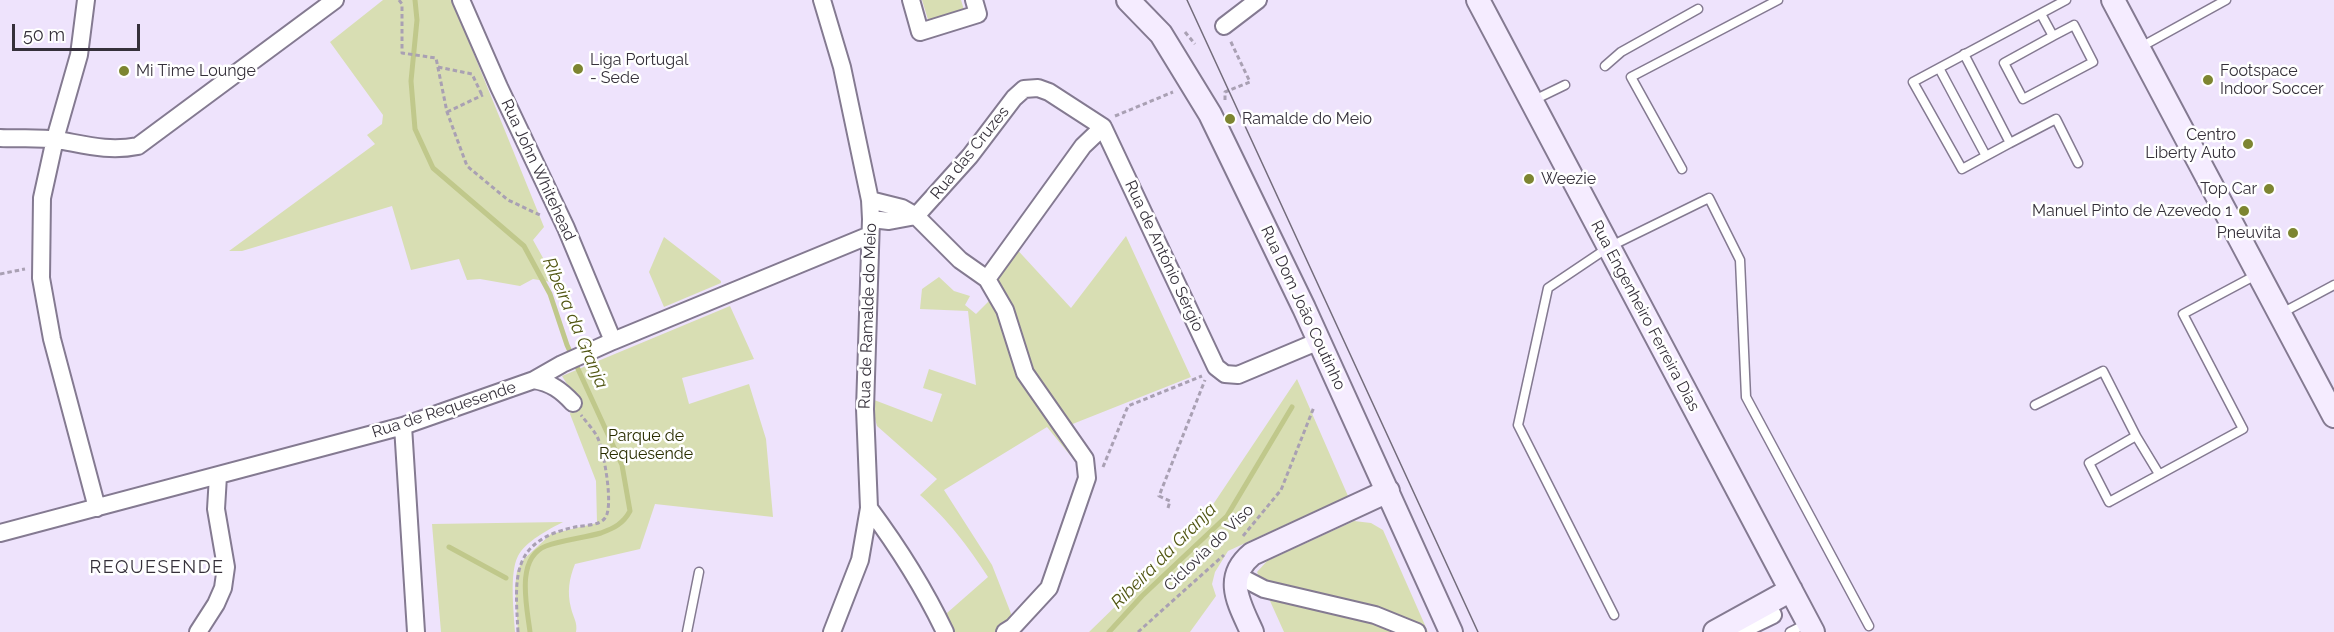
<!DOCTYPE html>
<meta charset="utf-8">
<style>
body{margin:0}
#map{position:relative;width:2334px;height:632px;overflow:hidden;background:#eee3fc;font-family:Raleway,sans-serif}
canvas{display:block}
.scale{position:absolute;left:12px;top:24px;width:128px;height:27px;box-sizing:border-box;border:3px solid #35303a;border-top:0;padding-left:8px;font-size:18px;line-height:21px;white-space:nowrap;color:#35303a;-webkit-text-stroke:4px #fff;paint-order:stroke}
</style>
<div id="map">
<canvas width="2334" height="632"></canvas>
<div class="scale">50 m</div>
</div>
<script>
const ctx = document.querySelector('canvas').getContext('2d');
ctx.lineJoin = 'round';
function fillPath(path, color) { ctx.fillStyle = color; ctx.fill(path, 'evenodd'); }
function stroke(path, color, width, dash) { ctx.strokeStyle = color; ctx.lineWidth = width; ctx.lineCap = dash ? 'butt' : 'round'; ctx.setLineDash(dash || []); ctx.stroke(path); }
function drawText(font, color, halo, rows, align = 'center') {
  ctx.font = font + ' Raleway,sans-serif'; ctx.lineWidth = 5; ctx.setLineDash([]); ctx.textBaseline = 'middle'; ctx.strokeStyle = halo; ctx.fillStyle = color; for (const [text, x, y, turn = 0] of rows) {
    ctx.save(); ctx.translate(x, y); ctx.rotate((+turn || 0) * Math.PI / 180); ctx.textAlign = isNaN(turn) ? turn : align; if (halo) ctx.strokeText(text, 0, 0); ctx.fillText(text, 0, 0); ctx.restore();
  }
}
const green = new Path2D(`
 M383 0H452L544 227 533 240 557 283 533 279 520 286 480 279 467 280 459 259 411 270 392 206 242 251H229L375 144 367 135 382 124 383 115 330 42Z
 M922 0H961L965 13 929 23Z
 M1126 236 1191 377 1065 427 1027 373 1015 339 1025 373 1085 459 1087 478 1049 588 1013 627 1005 632H945L939 620 988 577C967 545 949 521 920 495L937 479 877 426 869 398 932 422 942 394 923 388 929 369 976 385 968 311 920 309 922 289 939 277 954 291 970 296 965 305 976 314 996 294 987 279 1012 244 1071 308ZM1047 427 1079 466 1081 481 1042 587 1012 616 992 565 944 490Z
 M664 237 721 281V283L664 307 649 272Z
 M730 306 754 359 682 378 689 404 749 384 766 439 773 517 655 504 640 549 575 564C569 579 567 592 571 608 573 617 578 623 576 632H518L515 587 517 571 524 559 551 534 597 523 596 481 570 414 575 397 562 376Z
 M1297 379 1348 496 1228 551 1215 572 1212 584 1216 596 1190 632H1089L1164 559 1212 506Z
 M1354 521 1371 523 1383 530 1428 632H1284L1257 572 1267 561Z
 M563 522C549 529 525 542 518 556 509 573 514 613 515 632H441L432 524Z`);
const stream = new Path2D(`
 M415 0 417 20 411 81 415 129 433 168 524 246 550 294 567 345 622 465 630 511C623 524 614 528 601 533 583 538 563 540 546 546 515 558 527 607 530 632
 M449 547 506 578
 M1109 632 1142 596 1227 516 1292 407`);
const path = new Path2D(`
 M399 0 402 4V53L436 58 447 112 467 166 508 200 542 216
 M1185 32 1195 44
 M438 67 472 74 482 95
 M1225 100V92L1250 82 1230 40
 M447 112 483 95
 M1115 116 1173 92
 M0 274 25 269
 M1103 467 1128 406 1202 376
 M1168 508 1170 501 1159 496 1205 380
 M1243 536 1281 490 1314 407
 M518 632C515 577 510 541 575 527 585 525 599 526 605 518 614 507 604 454 599 441 596 432 587 423 581 415
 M1138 632 1224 555`);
const lane = new Path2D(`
 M2041 14 2053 36 2004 63 2023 99 2093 62 2074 25 2053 36
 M2139 48 2226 0
 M1964 54 2010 143 1962 169 1913 82 2066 0
 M1605 66 1621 52 1698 9
 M1939 68 1986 156
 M1532 101 1565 85
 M2010 143 2056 119 2078 163
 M1682 169 1631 77 1778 0
 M2280 314 2334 285
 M2035 405 2103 371 2136 436
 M2159 474 2136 436 2089 463 2109 502 2243 429 2183 314 2258 274
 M1614 615 1518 425 1548 288 1609 247 1709 198 1740 260 1746 397 1869 626
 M687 632 699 572
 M1790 632 1806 624`);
const street = new Path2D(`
 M86 0 79 55 55 139 42 198 41 278 52 339 97 508
 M461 0 499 87 566 228 613 341
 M822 0 842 67 870 200 871 219 865 409 869 508 860 560 832 632
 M911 0 920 32 978 14 974 0
 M1224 26 1258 0
 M0 138C19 139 39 137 58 140 86 145 109 152 138 146L335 0
 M870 200 902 208 916 216 960 260 987 279 1005 310 1025 373 1085 459 1087 478 1049 588 1013 627 1005 632
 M871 219 889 221 916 216 970 156 1014 98 1024 89 1038 88 1049 92 1103 127 1216 367 1225 374 1238 375 1319 341
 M987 279 1083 146 1103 127
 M534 380C551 383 561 390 573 403
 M403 426 416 632
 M869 508C898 547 924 588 945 632
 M0 533 403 426 534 380 562 364 613 341 870 235
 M1237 575 1264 589 1375 615 1417 632
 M198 632 216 604 223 588 226 567 216 509 218 476
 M1738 632 1773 615 1767 604`);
const secondary = new Path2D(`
 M1128 0 1161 34 1210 114 1304 308 1451 632
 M1478 0 1813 632
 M2113 0 2334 416
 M1252 632C1239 603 1223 578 1252 554L1388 491
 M1715 632 1791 590`);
const tram = new Path2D(`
 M1187 0 1478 632`);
const markers = [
 [578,69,6,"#7d8531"],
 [124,71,6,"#7d8531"],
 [2208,80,6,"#7d8531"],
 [1230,119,6,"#7d8531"],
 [2248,144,6,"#7d8531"],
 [1529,179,6,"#7d8531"],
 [2269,189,6,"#7d8531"],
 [2244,211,6,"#7d8531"],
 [2293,233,6,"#7d8531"]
];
const poiNames = [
 ["Liga Portugal",590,60],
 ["- Sede",590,78],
 ["Mi Time Lounge",136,71],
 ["Footspace",2220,71],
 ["Indoor Soccer",2220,89],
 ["Ramalde do Meio",1242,119],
 ["Centro",2236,135,"right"],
 ["Liberty Auto",2236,153,"right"],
 ["Weezie",1541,179],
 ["Top Car",2257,189,"right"],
 ["Manuel Pinto de Azevedo 1",2232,211,"right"],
 ["Pneuvita",2281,233,"right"]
];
const streetNames = [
 ["Rua das Cruzes",970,153,-51],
 ["Rua John Whitehead",538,170,65],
 ["Rua de António Sérgio",1164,256,65],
 ["Rua Dom João Coutinho",1303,308,65],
 ["Rua de Ramalde do Meio",868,316,-88],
 ["Rua Engenheiro Ferreira Dias",1645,316,62],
 ["Rua de Requesende",444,410,-18],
 ["Ciclovia do Viso",1209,548,-44]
];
const parkNames = [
 ["Parque de",646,436],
 ["Requesende",646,454]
];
const waterNames = [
 ["Ribeira da Granja",575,323,67],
 ["Ribeira da Granja",1164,556,-45]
];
const neighbourhoodNames = [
 ["REQUESENDE",157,568]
];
fillPath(green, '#d8deb3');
stroke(stream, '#c0c88b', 5);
stroke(lane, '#847a91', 11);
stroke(street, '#847a91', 20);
stroke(secondary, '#847a91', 26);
stroke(path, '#a9a0b3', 3, [4.5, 3]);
stroke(lane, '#fff', 8);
stroke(street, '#fff', 16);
stroke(secondary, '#f5ecff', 22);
stroke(tram, '#736c7b', 1.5);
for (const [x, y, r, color] of markers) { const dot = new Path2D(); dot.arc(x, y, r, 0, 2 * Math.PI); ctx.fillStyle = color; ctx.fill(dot); stroke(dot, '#fff', 2); }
drawText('16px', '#35303a', '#fff', poiNames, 'left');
drawText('16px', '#35303a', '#fff', streetNames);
drawText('16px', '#2a2d00', '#fff', parkNames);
drawText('italic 18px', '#515612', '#fff', waterNames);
ctx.letterSpacing = '1.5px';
drawText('18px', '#35303a', '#fff', neighbourhoodNames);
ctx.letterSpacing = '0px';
</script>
